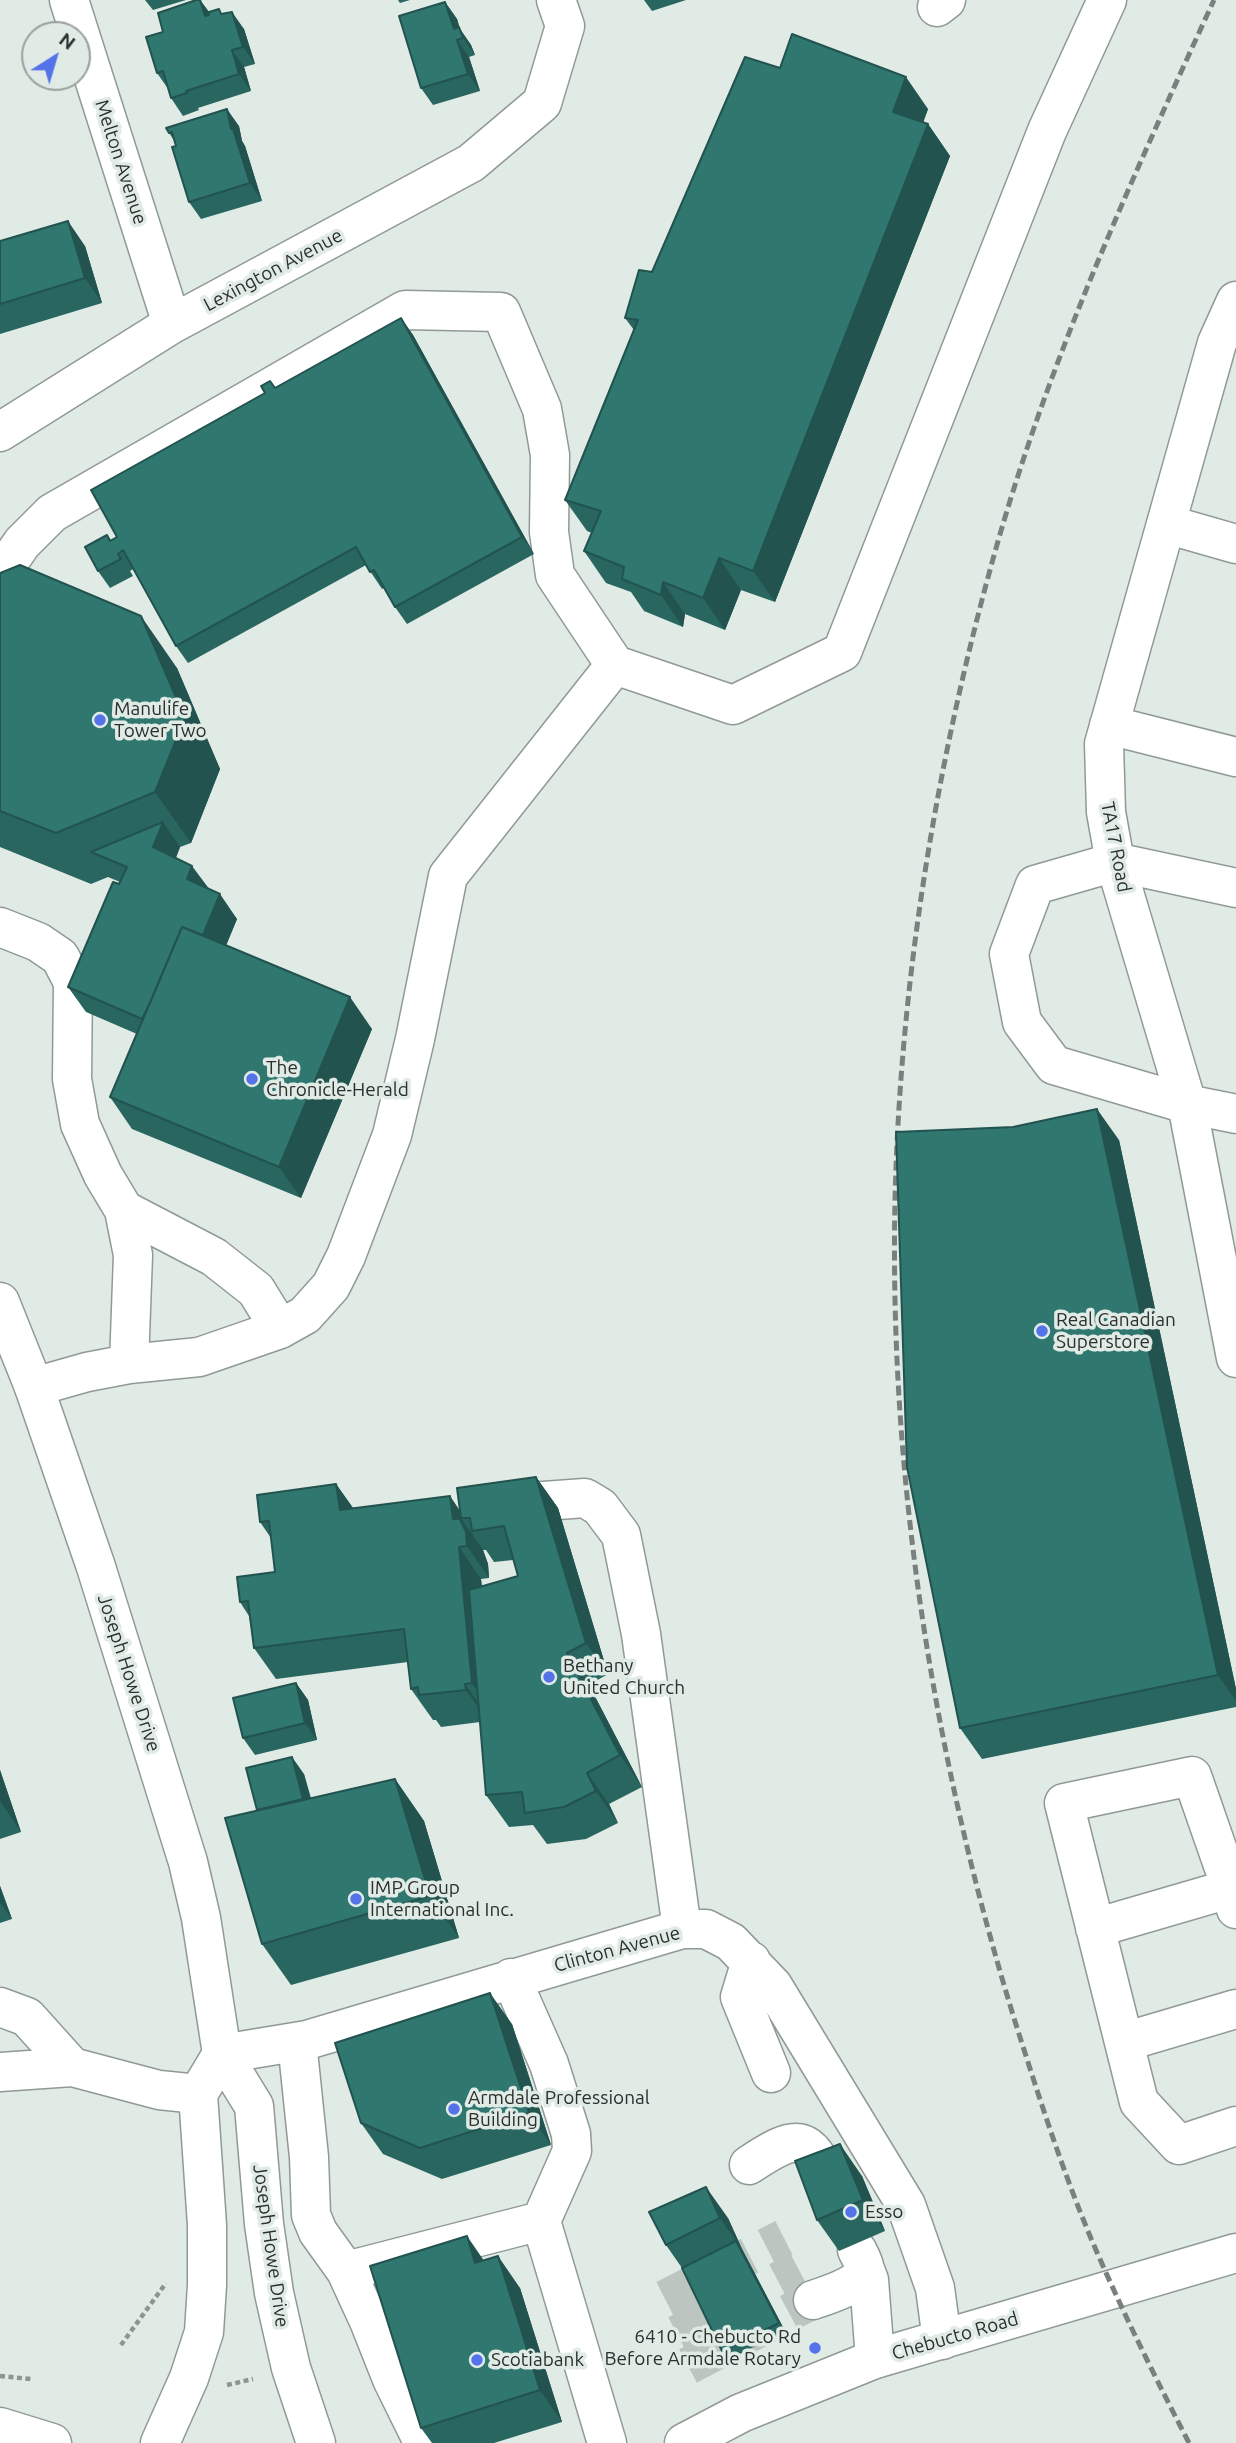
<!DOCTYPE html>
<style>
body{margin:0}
#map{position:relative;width:1236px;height:2443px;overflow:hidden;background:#e1ebe6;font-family:Ubuntu,sans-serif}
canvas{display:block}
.north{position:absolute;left:21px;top:21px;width:70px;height:70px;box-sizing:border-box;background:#e1ebe6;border:2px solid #98a09c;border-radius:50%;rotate:37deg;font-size:19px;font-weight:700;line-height:28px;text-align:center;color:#2b2f2d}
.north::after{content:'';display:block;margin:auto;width:24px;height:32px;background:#5573e8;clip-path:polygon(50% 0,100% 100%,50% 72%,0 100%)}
</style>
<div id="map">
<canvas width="1236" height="2443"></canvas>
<div class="north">N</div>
</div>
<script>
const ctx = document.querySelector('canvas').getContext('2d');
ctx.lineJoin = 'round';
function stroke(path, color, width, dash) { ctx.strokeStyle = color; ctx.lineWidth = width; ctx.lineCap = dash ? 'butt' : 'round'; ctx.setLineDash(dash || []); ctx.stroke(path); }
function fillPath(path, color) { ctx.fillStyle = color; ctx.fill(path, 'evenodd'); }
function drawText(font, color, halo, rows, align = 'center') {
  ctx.font = font + ' Ubuntu,sans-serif'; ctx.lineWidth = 7; ctx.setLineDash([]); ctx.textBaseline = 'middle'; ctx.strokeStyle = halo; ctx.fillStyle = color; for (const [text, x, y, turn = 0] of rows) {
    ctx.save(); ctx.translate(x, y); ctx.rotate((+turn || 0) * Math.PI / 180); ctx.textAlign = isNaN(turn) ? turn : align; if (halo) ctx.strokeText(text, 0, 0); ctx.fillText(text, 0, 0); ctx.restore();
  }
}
const minorTunnel = new Path2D(`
 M665 2299 784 2238
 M677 2334 799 2270
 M688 2366 813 2300`);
const path = new Path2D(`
 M121 2345 166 2283
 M0 2376 31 2379
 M227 2385 253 2379`);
const minor = new Path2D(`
 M69 0 172 324
 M937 7 946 0
 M1236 301 1217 343 1104 744 1106 812 1115 862 1187 1104 1236 1358
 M0 432 172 324 471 163 542 103 565 26 556 0
 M1166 524 1236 544
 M0 575 22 543 52 513 405 310 501 312 542 409 550 455 549 532 555 575 615 665 733 705 842 652 1047 131 1107 0
 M1109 725 1236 757
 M1236 888 1115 862 1035 885 1009 954 1022 1022 1054 1065 1187 1104 1236 1114
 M0 927 38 942 60 957 73 982 72 1079 80 1124 103 1175 124 1210 133 1255 129 1364
 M124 1210 214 1257 256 1290 280 1329
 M34 1387 87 1372 129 1364 199 1357 280 1329 305 1315 331 1286 346 1256 392 1135 415 1039 448 876 615 665
 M530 1502 585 1498 600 1507 621 1535 641 1634 682 1929
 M1236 1909 1231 1888 1192 1776 1064 1803 1139 2102 1179 2145 1236 2126
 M1095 1928 1236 1887
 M751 1961 740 1997 771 2073
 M511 1978 549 2064 571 2134 572 2151 541 2221 607 2443
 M0 2007 27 2017 72 2067
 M297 2042 309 2157 311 2215 318 2232 346 2271 369 2321 392 2379 423 2442
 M1124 2042 1236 2009
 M222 2054 307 2040 665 1934 682 1929H706L731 1942 773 1986 906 2205 935 2288 942 2340
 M0 2072 72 2067 159 2090 198 2094
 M749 2165C796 2134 809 2131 831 2186
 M864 2267 869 2280 875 2359
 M346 2271 541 2221
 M813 2300C827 2295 867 2284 864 2266 863 2261 859 2254 857 2250`);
const major = new Path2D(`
 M0 1302 34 1387 96 1567 188 1862 201 1918 222 2054 254 2106 264 2224 274 2293 291 2368 316 2443
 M0 2427 52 2443
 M160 2443 189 2378 204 2332 207 2285V2225L198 2094 222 2054
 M684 2443 741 2413 875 2359 1236 2253`);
const rail = new Path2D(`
 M1189 2443C1154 2375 1120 2307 1090 2236 1062 2169 1040 2100 1018 2031 934 1763 889 1481 895 1200 900 988 934 775 990 570 1043 373 1129 185 1214 0`);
const wall = new Path2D(`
 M145 0H186L153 10Z
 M200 0 209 12 223 14 244 29 255 64 244 67 251 91 198 108 199 110 183 116 171 98 169 90 157 73 163 32Z
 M398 0H410L400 3Z
 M644 0H686L652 11Z
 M445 2 457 19 460 29 471 45 475 55 469 57 480 91 433 105 421 88Z
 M780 68 928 109 923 122 928 124 950 156 775 602 741 590 725 630 685 614 683 627 644 611 631 592 606 583 584 551 592 533 587 531 565 500 634 330 625 318Z
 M239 126 242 141 245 146 262 201 201 219 189 202 175 142 166 128Z
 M0 241 85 246 102 303 0 334Z
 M401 318 413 335 534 554 407 624 395 607 384 588 382 589 366 565 188 663 176 646 133 569 130 571 133 576 110 588 98 571 107 535 111 540 117 537 275 388Z
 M0 573 177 668 220 769 191 843 180 847 176 858 209 889 237 919 226 945 372 1029 301 1198 132 1129 110 1097 137 1034 86 1012 68 987 120 882 108 877 91 884 0 847Z
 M1119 1140 1236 1689V1707L982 1759 960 1728Z
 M536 1477 558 1508 608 1674 589 1685 642 1787 609 1804 618 1823 586 1839 547 1844 533 1825 509 1827 486 1795 480 1722 441 1727 436 1720H433L411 1689 408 1662 276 1679 254 1648 249 1616 240 1602 275 1572 271 1538 260 1522 336 1484 353 1508 460 1511ZM473 1535 483 1550H486L494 1562 513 1560 518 1576 482 1587 481 1579 489 1578 488 1564 483 1550Z
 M296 1683 308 1700 317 1740 255 1755 243 1738Z
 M0 1770 21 1832 0 1839Z
 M304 1774 311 1798 395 1779 424 1821 459 1938 291 1985 262 1944 257 1810Z
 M0 1886 12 1919 0 1923Z
 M512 2024 551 2145 442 2179 383 2154 361 2123Z
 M862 2176 885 2231 839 2251 817 2220Z
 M649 2212 728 2218 742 2249 785 2331 728 2360 722 2351 682 2268 666 2245Z
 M484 2260 520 2288 562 2422 494 2443H432L421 2428Z`);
const shadedWall = new Path2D(`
 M200 0 212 16H205Z
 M445 2 457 19 460 29 471 45 475 55 463 38 454 29Z
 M232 12 244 29 255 64 243 47Z
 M457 40 469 57 480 91 468 74Z
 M232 50 244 67 251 91 239 74Z
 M906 77 928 109 916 143 893 112Z
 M227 109 239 126 242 141 245 146 262 201 250 183 231 129Z
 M928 124 950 156 775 602 753 571Z
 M68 221 85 246 102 303 85 278Z
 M401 318 413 335 534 554 522 537Z
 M719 558 741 590 725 630 703 598Z
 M663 582 685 614 683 627 661 595Z
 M141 616 177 668 220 769 191 843 155 792Z
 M163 822 180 847 170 872 153 847Z
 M192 866 210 890 187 879Z
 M220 894 237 919 219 963 201 938Z
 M350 997 372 1029 301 1198 279 1167Z
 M1097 1109 1119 1140 1236 1689V1701L1218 1675Z
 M536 1477 558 1508 608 1674 586 1643Z
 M336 1484 358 1515 340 1510Z
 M450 1496 465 1518H461L483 1550 488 1564 489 1578 467 1546 453 1519Z
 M459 1547 481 1579 494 1714 472 1683Z
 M567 1653 589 1685 642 1787 620 1755Z
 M296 1683 308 1700 317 1740 305 1723Z
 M465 1684 487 1715 488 1721 466 1690Z
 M292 1757 304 1774 315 1816 303 1799Z
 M0 1770 21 1832 0 1801Z
 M587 1773 609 1804 618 1823 596 1791Z
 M395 1779 424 1821 459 1938 430 1896Z
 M0 1886 12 1919 0 1903Z
 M490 1993 512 2024 551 2145 529 2113Z
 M840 2144 862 2176 885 2231 863 2200Z
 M706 2187 728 2218 742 2249 785 2331 779 2323 736 2241 720 2218Z
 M467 2236 489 2268 475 2263Z
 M498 2256 520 2288 562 2422 540 2390Z`);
const building = new Path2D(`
 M196 0H200L205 16 209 15V12L219 9 221 14 232 12 243 47 232 50 239 74 186 91 187 93 171 98 163 71 157 73 146 37 163 32 158 13Z
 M445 2 454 29 459 27 463 38 457 40 468 74 421 88 399 16Z
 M792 34 906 77 893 112 928 124 753 571 719 558 703 598 663 582 661 595 622 579 624 567 584 551 601 511 565 500 638 320 625 318 639 270 652 272 745 57 780 68Z
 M227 109 231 129H233L250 183 189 202 172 147 176 146 172 132 169 133 166 128Z
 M68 221 85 278 0 304V241Z
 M401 318 522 537 395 607 374 570 370 572 356 547 176 646 123 550 118 554 121 559 98 571 85 547 107 535 110 541 117 537 91 490 265 393 261 386 270 381 275 388Z
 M20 565 141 616 185 718 155 792 56 833 0 811V573Z
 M163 822 153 847 192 866 187 879 220 894 203 935 182 927 150 1003 142 1019 68 987 113 882 119 884 127 867 91 852Z
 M182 927 350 997 279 1167 110 1097Z
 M1097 1109 1218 1675 960 1728 907 1467 896 1132 1013 1127Z
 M536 1477 586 1643 567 1653 620 1755 587 1773 596 1791 564 1807 525 1813 522 1792 486 1795 469 1590 518 1576 504 1526 472 1531 470 1518H461L457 1488Z
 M336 1484 340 1510 450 1496 453 1519H460L466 1532 467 1546 459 1547 472 1683 465 1684 466 1690 419 1695 418 1687 411 1689 404 1629 254 1648 248 1601 240 1602 237 1577 275 1572 269 1521 260 1522 257 1495Z
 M296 1683 305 1723 243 1738 233 1698Z
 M292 1757 303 1799 257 1810 246 1768Z
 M395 1779 430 1896 262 1944 225 1818Z
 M490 1993 529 2113 420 2148 361 2123 335 2043Z
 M840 2144 863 2200 817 2220 795 2161Z
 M706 2187 720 2218 666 2245 649 2212Z
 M467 2236 475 2263 498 2256 540 2390 421 2428 370 2266Z
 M736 2241 779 2323 722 2351 682 2268Z`);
const markers = [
 [100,720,7,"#5573e8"],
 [252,1079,7,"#5573e8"],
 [1042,1331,7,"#5573e8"],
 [549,1677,7,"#5573e8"],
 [356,1899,7,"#5573e8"],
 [454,2109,7,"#5573e8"],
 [851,2212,7,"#5573e8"],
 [815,2348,7,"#5573e8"],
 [477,2360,7,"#5573e8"]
];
const streetNames = [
 ["Melton Avenue",121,162,72],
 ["Lexington Avenue",273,270,-28],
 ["TA17 Road",1116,847,79],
 ["Joseph Howe Drive",129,1673,72],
 ["Clinton Avenue",617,1949,-15],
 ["Joseph Howe Drive",271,2246,82],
 ["Chebucto Road",955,2336,-16]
];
const poiNames = [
 ["Manulife",114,709],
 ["Tower Two",114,731],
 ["The",266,1068],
 ["Chronicle-Herald",266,1090],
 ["Real Canadian",1056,1320],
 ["Superstore",1056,1342],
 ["Bethany",563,1666],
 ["United Church",563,1688],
 ["IMP Group",370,1888],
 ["International Inc.",370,1910],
 ["Armdale Professional",468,2098],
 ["Building",468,2120],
 ["Esso",865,2212],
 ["6410 - Chebucto Rd",801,2337,"right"],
 ["Before Armdale Rotary",801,2359,"right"],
 ["Scotiabank",491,2360]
];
stroke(minorTunnel, '#bdc5c1', 38, [38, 19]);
stroke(minor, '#909a95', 41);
stroke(major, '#909a95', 41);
stroke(path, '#8e9591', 4.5, [5, 3.5]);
stroke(minor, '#fff', 38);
stroke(major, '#fff', 38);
stroke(rail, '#7a807d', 5, [10, 5]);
fillPath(wall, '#296660');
fillPath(shadedWall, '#22534e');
fillPath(building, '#307770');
stroke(building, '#22534e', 2);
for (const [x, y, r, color] of markers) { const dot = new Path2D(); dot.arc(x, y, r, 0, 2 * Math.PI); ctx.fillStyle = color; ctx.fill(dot); stroke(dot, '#e1ebe6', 2.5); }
drawText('19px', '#2b2f2d', '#e1ebe6', streetNames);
drawText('19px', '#2b2f2d', '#e1ebe6', poiNames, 'left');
</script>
